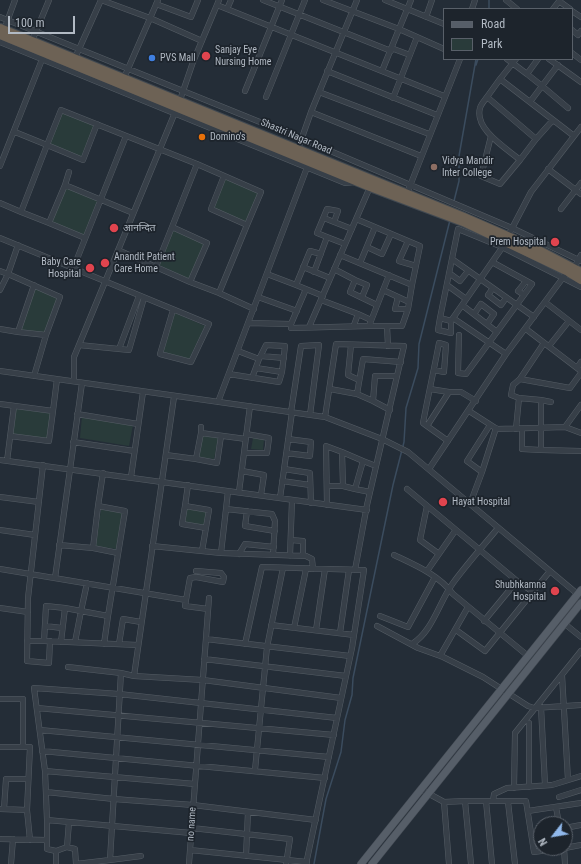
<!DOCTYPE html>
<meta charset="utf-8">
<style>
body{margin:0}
#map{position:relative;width:581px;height:864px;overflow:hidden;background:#242d37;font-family:"Roboto Condensed",sans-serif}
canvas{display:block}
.legend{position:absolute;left:443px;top:8px;width:130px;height:52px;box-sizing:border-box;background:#1d242c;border:1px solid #596069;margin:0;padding:5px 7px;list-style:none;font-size:12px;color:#b2bac4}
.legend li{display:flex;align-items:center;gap:8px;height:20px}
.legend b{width:20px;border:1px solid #596069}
.north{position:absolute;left:533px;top:816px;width:40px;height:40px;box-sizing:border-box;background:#1d242c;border:1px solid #596069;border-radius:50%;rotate:239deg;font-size:11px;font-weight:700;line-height:16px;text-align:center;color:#b2bac4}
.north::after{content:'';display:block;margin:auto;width:14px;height:18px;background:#90b8eb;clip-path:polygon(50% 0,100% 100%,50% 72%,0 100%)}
.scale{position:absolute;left:8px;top:16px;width:67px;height:18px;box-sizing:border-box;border:2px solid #b2bac4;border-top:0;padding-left:5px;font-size:12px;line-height:14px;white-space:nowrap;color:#b2bac4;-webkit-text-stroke:3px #1d242c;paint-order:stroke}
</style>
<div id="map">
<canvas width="581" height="864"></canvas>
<ul class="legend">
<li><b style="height:5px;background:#565e68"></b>Road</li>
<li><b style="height:11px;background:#293b3a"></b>Park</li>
</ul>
<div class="north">N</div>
<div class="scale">100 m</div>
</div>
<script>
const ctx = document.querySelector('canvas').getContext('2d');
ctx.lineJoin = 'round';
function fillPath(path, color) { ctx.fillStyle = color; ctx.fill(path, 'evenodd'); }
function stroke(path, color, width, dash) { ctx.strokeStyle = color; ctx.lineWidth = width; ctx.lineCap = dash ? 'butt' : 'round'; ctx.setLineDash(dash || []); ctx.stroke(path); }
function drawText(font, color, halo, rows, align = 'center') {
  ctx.font = font + ' "Roboto Condensed","Noto Sans Devanagari",sans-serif'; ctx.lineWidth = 3.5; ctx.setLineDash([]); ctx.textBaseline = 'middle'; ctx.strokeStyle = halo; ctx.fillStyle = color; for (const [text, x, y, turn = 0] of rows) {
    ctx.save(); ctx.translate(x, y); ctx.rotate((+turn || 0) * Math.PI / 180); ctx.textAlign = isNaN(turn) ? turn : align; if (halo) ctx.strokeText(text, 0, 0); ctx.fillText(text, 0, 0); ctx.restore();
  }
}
const green = new Path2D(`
 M62 113 95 125 81 157 50 144Z
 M226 178 259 193 245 223 214 208Z
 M66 187 99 200 84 235 52 222Z
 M173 230 204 244 189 279 159 265Z
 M35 288 58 299 45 333 21 330Z
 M175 313 205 326 189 359 163 352Z
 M16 409 51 413 48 439 13 434Z
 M82 416 133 425 129 446 80 438Z
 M202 436 218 438 214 459 199 457Z
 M253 438 264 439 263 450 251 449Z
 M101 509 122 513 116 549 96 546Z
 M187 509 207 512 204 526 185 523Z`);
const stream = new Path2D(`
 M489 9V0
 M476 65 478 59
 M454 201 459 181V156L476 59
 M314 864 326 799 341 752 345 720 352 695 353 678 393 485 404 442 406 408 418 368 419 344 450 220`);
const minor = new Path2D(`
 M101 0 150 18 202 41
 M263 0 391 51
 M323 0 399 29 411 0
 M385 0 444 24
 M506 0 517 9
 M559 1 570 9
 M156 4 191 17 198 0
 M217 5 444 96
 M227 9 231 0
 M472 9 475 0
 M553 9 560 0
 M572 11 581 17
 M0 17 302 139 512 228 581 261
 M426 17 432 0
 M4 30 15 0
 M572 30 578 35 581 31
 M417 37 444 49
 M32 41 49 0
 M0 42 345 183 355 182
 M391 48 410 55
 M572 53 581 60
 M75 58 101 0
 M507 59 527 74
 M516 59 500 79 574 136
 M538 59 527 74 542 86 558 65
 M549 59 581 82
 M327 71 437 115
 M382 71 399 29 417 37 393 98
 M124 78 158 0
 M500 79 487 97 536 139 553 120
 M245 91 282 0
 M319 92 429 134
 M266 97 305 0
 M487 97C485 100 481 104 480 108 474 129 506 148 520 160L536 139
 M180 100 193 62 219 0
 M530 102 542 86 568 108
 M311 112 421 156
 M97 124 83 160 47 145 61 110 197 164 172 227 207 243 190 282 156 267 172 227
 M15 132 47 145 21 212 49 223
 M491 136 481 176 500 184 520 160
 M298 149 311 112 357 0
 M197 164 261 192 247 225 211 209 224 176
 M0 166 43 57
 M548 169 581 194
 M65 185 69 172
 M406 196 460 59
 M0 203 21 212
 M561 209 581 183
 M324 218 334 222
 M356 219 420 246 412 285
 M508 236 531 192 581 127
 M327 237 345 244
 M0 238 209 324 191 362 160 354 173 310
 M85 238 49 223 65 185 133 213
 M408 241 399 261 416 266
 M18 245 8 274 60 297 46 335 18 332 34 285
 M504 245 453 318 506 354
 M367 247 382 254 391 234
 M118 250 156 267
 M321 254 310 251 296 285 323 296
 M340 255 412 285 408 309 402 326H369
 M452 259 534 317
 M360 263 375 227
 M303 267 330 278
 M574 268 581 255
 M73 269 126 136
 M334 269 355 280
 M0 271 8 274 0 290
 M314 272 327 237 317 233 327 209 338 211 334 222 352 229
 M449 273 460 281 468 271
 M267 274 296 285
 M190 282 219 293 247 225
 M447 285 466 299
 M493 288 488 295 501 305 506 298
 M383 290 409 302
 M219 293 254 309
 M524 295 518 291 526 281
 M258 297 297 311
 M362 297 367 285 355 280 350 292 377 305
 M398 297 395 309H408
 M321 300 358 314 354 325
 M545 302 581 330
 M462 305 497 332
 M358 314 371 320
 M474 314 481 304 494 314 487 324
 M440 318 438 330 451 333V321
 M453 318 451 321 440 318 458 229 502 247 581 287
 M248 323 291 324V328L369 326 389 275
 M291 324 306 289
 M387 326 388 346
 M309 327 370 187
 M0 329 18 332
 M526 329 581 371
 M459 335 458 373 466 374 532 284 492 262
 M544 343 520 379 570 388 581 373
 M79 345 129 350 144 298
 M351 345 348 375 359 380
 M549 346 569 321
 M119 349 139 296
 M261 356 284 358
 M256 368 282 372
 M577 368 581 362
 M0 371 325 417 382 439 408 452 581 597
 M229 374 279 382 282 372 285 346 266 345 259 359 238 351
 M34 376 46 335
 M252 378 259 359
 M74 381V357L176 110
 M330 389 357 394 373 401
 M430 389 449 392
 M357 394 363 359 401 362
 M174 397 134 676 203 680 341 698
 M519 398 511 395 513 385 520 379
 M541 400 551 402
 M218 402 308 165
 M0 404 53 411 57 379
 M390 410 373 401 375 376H397
 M469 411 497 429 565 427 581 405
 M291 412 301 346 319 345 310 415
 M77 414 138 424
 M325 417 336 344 404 346 367 505 355 570
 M490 425 467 461 482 472 496 428
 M427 426 423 423C428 396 434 370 439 343L446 345 444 372 434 370
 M201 427V433L246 439
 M565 427 581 433
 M516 429 519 398 541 400V450L522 449V429
 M201 433 196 459 217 463 221 436
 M10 436 49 441 53 411
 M448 441 427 426 449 392H461L476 401
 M73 442 134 451
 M541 450 581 451
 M342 452 363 461 355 489 343 486
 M244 453H267L269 438 246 434
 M286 453 310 456 311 442 288 439
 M166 455 196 459
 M0 460 367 510
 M7 461 14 406
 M363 461 376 466
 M43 465 28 598 27 661 49 663 50 641
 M284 469 310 473 311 503
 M429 469 506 354 565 275
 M242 471 264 475 261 495
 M103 473 98 506 125 511 108 616
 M131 477 143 392
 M282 481 310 485
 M188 485 185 506 209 510 202 551
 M327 486H343L342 452 326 446 327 505
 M355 489 370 492
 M407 489 517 581 533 592
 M239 492 250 406
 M0 497 39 502
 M280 498 292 412
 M470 504 482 472
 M98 506 93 548 118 553
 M185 506 182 524 206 528
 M427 506 420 540 439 554
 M226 509 272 514 275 521 273 555
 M247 511 245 526 275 531
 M0 530 35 535
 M291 540 303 541V556
 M59 545 93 548
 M152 546 221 553 306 556 312 559 313 569
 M221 553 228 491
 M239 554 245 544 274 547
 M394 555C415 565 439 575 453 594L528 656
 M290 556 292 500
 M0 569 186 600 190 578 196 577 223 582 224 577 221 573 196 571
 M427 571 455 531
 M55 578 82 383
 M209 598 190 850 307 862
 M186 600 185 606 208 609
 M0 608 28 612
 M65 608 81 611 87 583
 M380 616 408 627 435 577
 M484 621 517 581
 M565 624 581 637
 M271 625 354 635
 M45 626 62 628
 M377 626 418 648 443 657 483 677 528 706 534 708 581 705
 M294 628 306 569
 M316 630 325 569
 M456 630 485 651 550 571
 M340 633 349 570
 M206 639 350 656
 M27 641H44
 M61 642 65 608 46 606 44 641 138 645
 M75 642 81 611 108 616 104 644
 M119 644 123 619 141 622
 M245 644 262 567 364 570 352 648 306 864
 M412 644C433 631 439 602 453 583 467 564 483 546 498 528
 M440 656 468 607
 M204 659 346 676
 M68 667 121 673
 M562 675 568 780
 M134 676 121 673 110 860 141 856
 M0 699H23V747
 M541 707 545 785
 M37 708 334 735
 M40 730 329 757
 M0 747H30L27 810
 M42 751 325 778
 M255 770 267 647 283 568
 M45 771 47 820 191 833
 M195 784 45 771 34 688 119 694 337 718
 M529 787V723
 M514 788 515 733 581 651
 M422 790 444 802 449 864
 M46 792 114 799 193 805 316 820
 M559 797 581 790
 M465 801H526L534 852 562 848
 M486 801 492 864
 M493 801 494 794 507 788 552 785 581 776
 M444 802 465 801 471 864
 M508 802 515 864
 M556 807 559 824
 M0 809 27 810 30 840
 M4 809 6 779H28
 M528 811 581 803
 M47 820V849L56 851V864
 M192 828 290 839 286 864
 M565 828 581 825
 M0 839 47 840
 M67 847 69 822
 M564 848 565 864
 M565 848 581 845
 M56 851 67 847 75 849 76 864 110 860
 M246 856 248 812
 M11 864 13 839
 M189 864 190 850`);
const major = new Path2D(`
 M361 864 581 590
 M372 864 581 603`);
const highway = new Path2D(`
 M0 28 464 217 535 248 581 272
 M0 35 370 187 463 222 568 272 581 280`);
const markers = [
 [206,56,5,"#e0444e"],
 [152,58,4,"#3f7fe0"],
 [202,137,4,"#e8710a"],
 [434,167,4,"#8d6e63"],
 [114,228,5,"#e0444e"],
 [555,242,5,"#e0444e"],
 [105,263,5,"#e0444e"],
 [90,268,5,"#e0444e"],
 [443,502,5,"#e0444e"],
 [555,591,5,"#e0444e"]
];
const poiNames = [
 ["Sanjay Eye",215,50],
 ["Nursing Home",215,62],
 ["PVS Mall",160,58],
 ["Domino's",210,137],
 ["Vidya Mandir",442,161],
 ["Inter College",442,173],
 ["आनन्दित",123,228],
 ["Prem Hospital",546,242,"right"],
 ["Anandit Patient",114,257],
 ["Care Home",114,269],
 ["Baby Care",81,262,"right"],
 ["Hospital",81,274,"right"],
 ["Hayat Hospital",452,502],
 ["Shubhkamna",546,585,"right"],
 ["Hospital",546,597,"right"]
];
const streetNames = [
 ["Shastri Nagar Road",296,137,23],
 ["no name",192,824,-86]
];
fillPath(green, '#293b3a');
stroke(stream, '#3b4c5e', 1.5);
stroke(minor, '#555d65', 6);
stroke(major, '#414851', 8);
stroke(highway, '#424a52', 10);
stroke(minor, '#373f48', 5);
stroke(major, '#565e68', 7);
stroke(highway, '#6d6255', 8);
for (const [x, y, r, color] of markers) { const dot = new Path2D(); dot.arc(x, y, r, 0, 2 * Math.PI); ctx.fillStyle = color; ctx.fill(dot); stroke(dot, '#1d242c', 1.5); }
drawText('10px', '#b2bac4', '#1d242c', poiNames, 'left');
drawText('10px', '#b2bac4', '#1d242c', streetNames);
</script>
